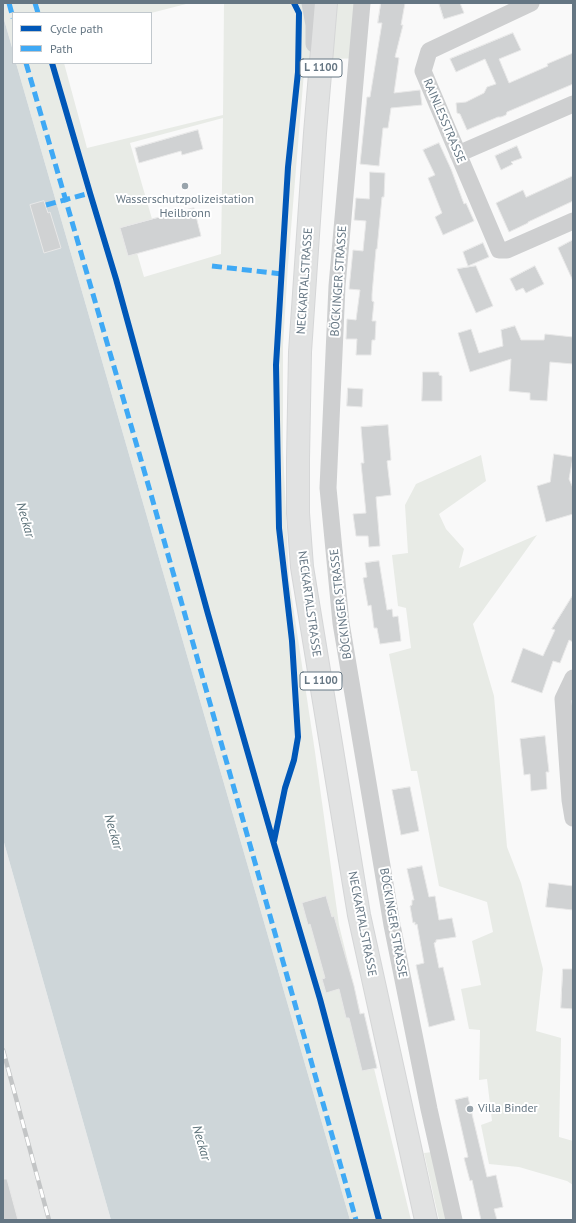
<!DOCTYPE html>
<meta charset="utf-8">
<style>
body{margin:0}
#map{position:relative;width:576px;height:1223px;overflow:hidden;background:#f9f9f9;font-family:"PT Sans",sans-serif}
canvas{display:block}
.frame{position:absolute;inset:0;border:4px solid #657683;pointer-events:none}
.legend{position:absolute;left:12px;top:12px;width:140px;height:52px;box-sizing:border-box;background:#fff;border:1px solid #c1c8cd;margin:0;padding:5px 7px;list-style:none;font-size:12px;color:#657683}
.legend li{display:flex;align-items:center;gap:8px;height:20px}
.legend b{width:20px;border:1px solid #c1c8cd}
</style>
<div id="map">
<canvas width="576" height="1223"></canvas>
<div class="frame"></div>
<ul class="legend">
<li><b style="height:5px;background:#0057b8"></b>Cycle path</li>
<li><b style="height:5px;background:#3fa9f5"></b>Path</li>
</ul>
</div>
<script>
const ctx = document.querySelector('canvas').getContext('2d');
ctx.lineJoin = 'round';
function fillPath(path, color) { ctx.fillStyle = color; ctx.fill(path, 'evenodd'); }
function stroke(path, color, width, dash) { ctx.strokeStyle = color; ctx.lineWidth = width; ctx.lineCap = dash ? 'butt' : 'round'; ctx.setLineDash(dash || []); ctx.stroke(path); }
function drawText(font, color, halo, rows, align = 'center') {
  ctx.font = font + ' "PT Sans",sans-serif'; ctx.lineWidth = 4; ctx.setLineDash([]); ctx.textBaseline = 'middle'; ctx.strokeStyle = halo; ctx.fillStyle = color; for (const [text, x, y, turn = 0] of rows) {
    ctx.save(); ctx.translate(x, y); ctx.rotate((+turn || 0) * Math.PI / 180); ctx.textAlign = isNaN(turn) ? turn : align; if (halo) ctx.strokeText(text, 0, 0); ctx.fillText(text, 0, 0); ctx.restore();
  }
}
const built = new Path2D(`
 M3 839 111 1220H3Z`);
const green = new Path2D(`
 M3 3H190L151 13H13V51L3 16Z
 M224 3H367L362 58 305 60 288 265 283 345V449L289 579 315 752 339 925 411 1220H350L16 63H64L87 148 223 115ZM223 118 221 254 144 277 137 253 128 256 121 228 152 219 130 143Z
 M481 455 486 481 439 514 446 529 464 549 459 568 537 535 473 624 494 696 507 847 521 883 543 969 536 1031 561 1038 559 1137 573 1141V1185L567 1181 519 1167 489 1164 481 1125 492 1121 487 1079 479 1080 480 1030 469 1029 461 989 481 985 472 941 493 932 487 902 439 886 417 771H411L389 654 411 648 406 608 398 606 392 555 408 553 405 505 416 484Z
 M432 1152 449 1220H439L424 1153Z`);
const water = new Path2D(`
 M3 16 13 51V63H16L350 1220H111L3 839Z`);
const building = new Path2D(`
 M381 3H405L401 25H403L395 57 399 58 394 93 420 90 422 105 391 108 388 128H383L379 166 360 164 367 97H370L382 23H378Z
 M439 3H460L464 13 444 19Z
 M513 33 521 50 499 59 509 83 548 66 547 64 573 53V84L507 112 506 115 501 117H498L467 130 460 114 457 113 456 103 466 102 484 93 487 87 496 84 485 59 456 72 450 59Z
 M198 130 203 149 182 155 181 151 139 163 135 148Z
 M439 143 451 169 464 204 466 203 474 221 443 235 435 217 442 213 428 178 435 175 423 150Z
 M517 146 522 158 511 162 513 164 501 170 495 156Z
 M370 172 385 173 384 197H382L377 249H376L372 294V301L374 302 372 321H376L375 340H372L371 355H356L357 339H346L347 319 356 320 360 290 349 289 353 250 363 251 366 221 354 220 356 198 369 199Z
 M573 176V201L528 222V223L509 232 496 203 523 190 526 197Z
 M44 201 48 213 50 212 61 248 44 253 30 205Z
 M194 208 201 236 128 256 120 228Z
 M573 240V281L558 248Z
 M483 243 489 257 468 266 463 252Z
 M476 266 493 306 476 313 457 269Z
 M535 266 544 284 526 293 523 288 516 291 510 279Z
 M515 326 521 340H544L545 334 573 337V364L550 362 547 401 530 400V393L509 391 511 359 470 372 458 333 471 329 479 353 503 346 501 330Z
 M423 372H439V375L442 376V401H422Z
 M348 388 363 389 362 407 347 406Z
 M388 425 391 460 387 461 391 495 376 497 380 546 369 547 368 536H356L353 514 366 513 361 463H364L361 427Z
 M554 454 573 457 569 479 573 488V514L546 522 537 486 550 482Z
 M379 561 387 610 392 609 393 617 398 616 401 641 380 644 377 628H374L371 605 368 606 363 578 367 577 365 563Z
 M573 595V642L569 640 560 663 553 661 542 693 511 682 523 648 543 656 555 630 552 629Z
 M545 736 549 772H546L547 789 531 791 530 774 524 775 520 739Z
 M410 787 419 831 401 835 392 790Z
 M422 866 429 897 435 896 439 920 452 918 456 937 436 940V942L434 943 439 968 443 967 455 1020 429 1027 416 965 424 963 417 924 415 925V922L413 923 410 906 412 905V900H414L407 869Z
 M549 883 573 886V910L546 907Z
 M326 896 332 917 334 916 354 986 360 1014 364 1013 377 1068 362 1071 349 1018H346L339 989 326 993 322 979 325 978 310 924 308 925 302 903Z
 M563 969H573V1009L561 1008Z
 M468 1097 487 1177 496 1175 503 1207 494 1209 497 1220H481L472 1180 470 1181 464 1158 468 1157 455 1100Z
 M3 1179H7L18 1220H3Z`);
const street = new Path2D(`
 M310 3 314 25V44
 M362 3 337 286 328 488 341 623 392 925 429 1109 454 1220
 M531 3 429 51 423 71 499 250H507L573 221
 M458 154 573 104
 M573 678 563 699 570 800 573 818`);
const primary = new Path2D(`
 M326 3 315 133 300 352 298 459V513L302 567 359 915 426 1220`);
const rail = new Path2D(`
 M3 1050 49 1220`);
const quiet = new Path2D(`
 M9 3 13 18
 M35 3 38 13
 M26 63 150 491 356 1220
 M46 205 90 193
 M212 266 282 274`);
const cycleway = new Path2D(`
 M52 63 90 193 116 279 208 614 274 844 320 999 379 1220
 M274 841 285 788 294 760 298 737 292 641 279 528 276 365 288 167 298 72 299 13 294 3`);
const markers = [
 [185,186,4,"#99a4ac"],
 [470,1109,4,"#99a4ac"]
];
const shields = [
 [321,68,42],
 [321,681,42]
];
const shieldNames = [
 ["L 1100",321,68],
 ["L 1100",321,681]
];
const streetNames = [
 ["RAINLESSTRASSE",444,121,67],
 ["NECKARTALSTRASSE",305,281,-86],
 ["BÖCKINGER STRASSE",339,281,-86],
 ["NECKARTALSTRASSE",309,604,82],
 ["BÖCKINGER STRASSE",341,604,-97],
 ["BÖCKINGER STRASSE",393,923,80],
 ["NECKARTALSTRASSE",362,924,79]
];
const poiNames = [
 ["Wasserschutzpolizeistation",185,200],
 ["Heilbronn",185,214],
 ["Villa Binder",478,1109,"left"]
];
const waterNames = [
 ["Neckar",25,520,74],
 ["Neckar",113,832,74],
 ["Neckar",201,1143,74]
];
fillPath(built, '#e8e9e9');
fillPath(green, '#e8ebe6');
fillPath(water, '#ced6d9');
fillPath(building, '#d0d2d3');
stroke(building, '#e8e8e8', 1);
stroke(primary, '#d5d6d7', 24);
stroke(street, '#cecfd0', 17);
stroke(primary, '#e1e2e2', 22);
stroke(rail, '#c3c5c6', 4.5);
stroke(rail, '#fff', 3, [9]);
stroke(quiet, '#3fa9f5', 5, [10, 5]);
stroke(cycleway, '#0057b8', 6);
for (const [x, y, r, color] of markers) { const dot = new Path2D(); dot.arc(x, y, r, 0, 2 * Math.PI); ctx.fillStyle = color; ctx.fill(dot); stroke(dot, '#fff', 1.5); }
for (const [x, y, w] of shields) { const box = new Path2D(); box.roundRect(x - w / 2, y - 9, w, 18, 3); ctx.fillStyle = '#fff'; ctx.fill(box); stroke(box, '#657683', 1); }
drawText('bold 11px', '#657683', null, shieldNames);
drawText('12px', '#657683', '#fff', streetNames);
drawText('12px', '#657683', '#fff', poiNames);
drawText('italic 13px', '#60757c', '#fff', waterNames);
</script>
